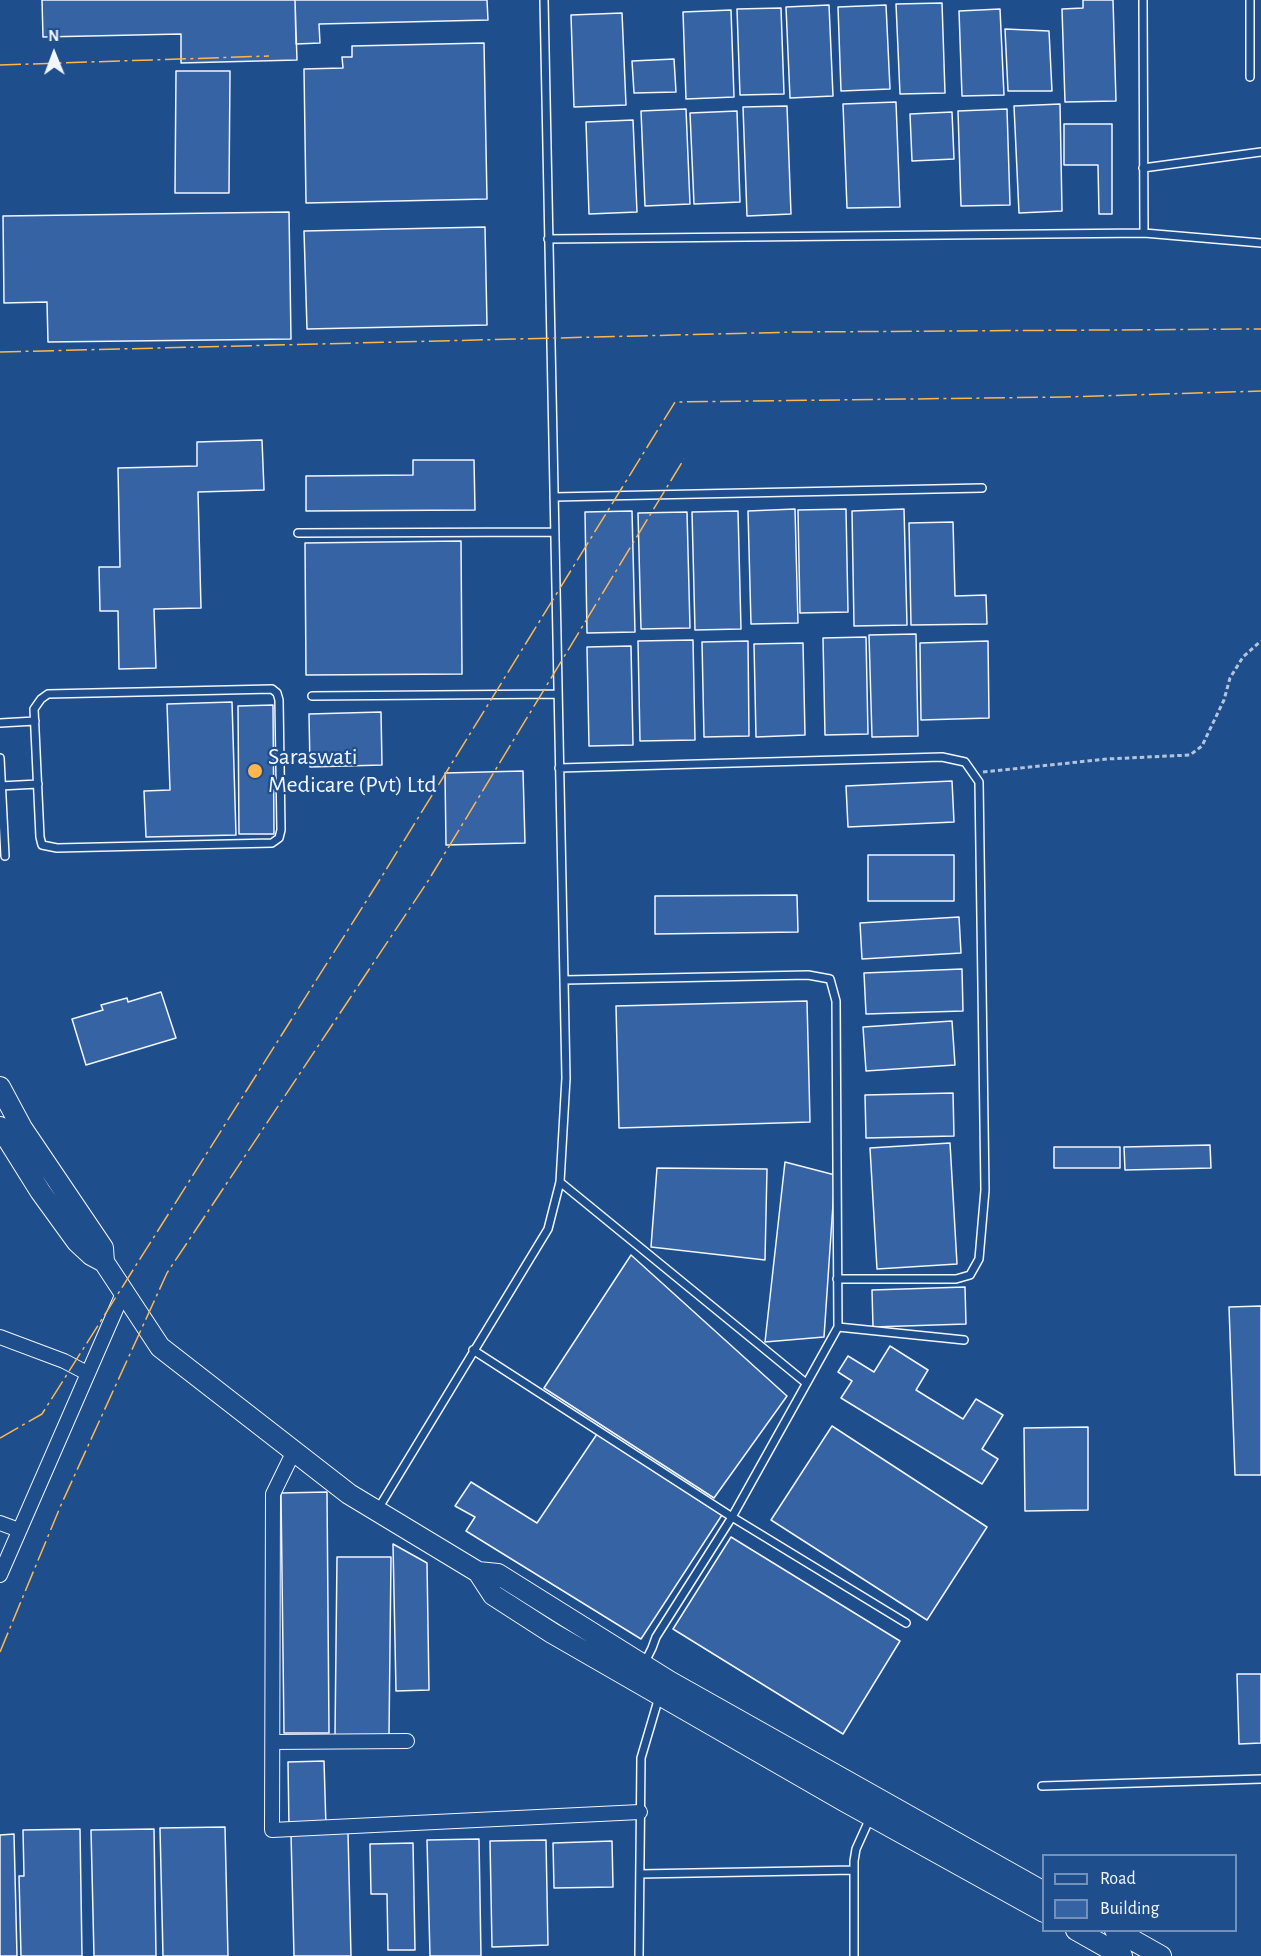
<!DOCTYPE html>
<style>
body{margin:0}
#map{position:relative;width:1261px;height:1956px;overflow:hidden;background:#1f4e8c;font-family:"Alegreya Sans",sans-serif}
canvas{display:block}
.legend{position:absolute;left:1042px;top:1854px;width:195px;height:78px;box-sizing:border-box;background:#1f4e8c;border:2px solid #7391ba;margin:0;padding:8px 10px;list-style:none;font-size:18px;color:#f2f6ff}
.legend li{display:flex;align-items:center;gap:12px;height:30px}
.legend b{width:30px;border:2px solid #7391ba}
.north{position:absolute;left:24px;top:24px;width:60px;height:60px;-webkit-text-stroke:4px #1f4e8c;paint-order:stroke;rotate:359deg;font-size:16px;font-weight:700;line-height:24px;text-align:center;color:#f2f6ff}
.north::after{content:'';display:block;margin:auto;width:21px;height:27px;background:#f2f6ff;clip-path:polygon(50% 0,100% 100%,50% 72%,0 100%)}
</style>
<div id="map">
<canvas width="1261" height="1956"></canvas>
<ul class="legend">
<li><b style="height:8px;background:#1f4e8c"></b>Road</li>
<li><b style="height:16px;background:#3563a3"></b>Building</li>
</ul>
<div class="north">N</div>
</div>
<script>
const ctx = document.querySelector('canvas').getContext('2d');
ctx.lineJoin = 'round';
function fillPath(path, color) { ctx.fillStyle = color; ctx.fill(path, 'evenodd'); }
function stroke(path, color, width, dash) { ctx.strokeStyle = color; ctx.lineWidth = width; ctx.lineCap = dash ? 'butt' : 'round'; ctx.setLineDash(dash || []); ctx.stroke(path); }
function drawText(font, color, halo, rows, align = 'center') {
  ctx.font = font + ' "Alegreya Sans",sans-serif'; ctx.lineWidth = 4.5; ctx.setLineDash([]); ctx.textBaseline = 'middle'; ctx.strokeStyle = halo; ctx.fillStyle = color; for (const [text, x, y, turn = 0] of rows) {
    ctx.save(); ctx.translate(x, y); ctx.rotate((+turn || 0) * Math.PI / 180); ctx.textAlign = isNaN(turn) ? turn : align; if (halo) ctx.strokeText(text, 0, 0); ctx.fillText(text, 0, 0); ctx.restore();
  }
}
const building = new Path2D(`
 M42 0H295L297 60 181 63V34L43 37Z
 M295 0H487L488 20 319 24 320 43 296 44Z
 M1083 0H1113L1116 101 1065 102 1062 9 1083 8Z
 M942 3 945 93 900 94 896 4Z
 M829 5 833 96 790 98 786 7Z
 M886 5 890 89 841 91 838 7Z
 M781 8 784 94 740 95 737 9Z
 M1000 9 1004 95 962 96 959 11Z
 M731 10 734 97 686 99 683 12Z
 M622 13 626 105 574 107 571 15Z
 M1005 29 1049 31 1052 91H1008Z
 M484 43 487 199 306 203 304 69 343 68 342 57H352V46Z
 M674 59 676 92 634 93 632 61Z
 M176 71H230L229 193H175Z
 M896 102 900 207 847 208 843 104Z
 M1060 104 1062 211 1019 213 1014 106Z
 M787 106 791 214 747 216 743 107Z
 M686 109 690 204 645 206 641 111Z
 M1007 109 1010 205 961 206 958 111Z
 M737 111 740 202 694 204 690 113Z
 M952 112 954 159 912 161 910 114Z
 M633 120 637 212 589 214 586 122Z
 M1064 124H1112V214H1099L1098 165H1064Z
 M289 212 291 339 48 342 47 302 4 303 3 216Z
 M485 227 487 325 307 329 304 231Z
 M262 440 264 490 198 492 201 608 154 609 156 668 119 669 118 611H100L99 567H120L118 468 197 466V442Z
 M413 460H474L475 510 306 511V476L413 475Z
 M795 509 798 623 751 624 748 511Z
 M846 509 848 612 800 613 798 510Z
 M904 509 907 625 854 626 852 511Z
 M632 511 635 632 587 633 585 512Z
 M738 511 741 629 695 630 692 512Z
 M687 512 690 628 641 629 638 513Z
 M953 522 955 596 986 595 987 624 911 625 909 523Z
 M461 541 462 674 306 675 305 543Z
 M916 634 918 736 872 737 869 635Z
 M866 637 868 734 825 735 823 638Z
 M693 640 695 740 640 741 638 641Z
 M748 641 749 736 704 737 702 642Z
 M988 641 989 718 921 720 920 643Z
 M803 643 805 735 756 737 754 644Z
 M631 646 633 745 589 746 587 647Z
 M232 702 236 835 146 837 144 791 170 790 167 704Z
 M273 705 274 834H239L238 706Z
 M381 712 382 765 310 767 309 714Z
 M523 771 525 843 446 845 445 773Z
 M952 781 954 822 848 827 846 786Z
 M868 855H954V901H868Z
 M797 895 798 932 655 934V896Z
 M959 917 961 953 862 959 860 923Z
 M962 969 963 1011 866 1014 864 973Z
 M161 992 176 1038 86 1065 72 1019 103 1010 101 1005 127 998 128 1002Z
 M807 1001 810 1122 619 1128 616 1006Z
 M952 1021 955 1065 866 1071 863 1027Z
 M953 1093 954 1136 866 1138 865 1095Z
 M950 1143 957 1264 877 1269 870 1148Z
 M1210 1145 1211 1168 1125 1170 1124 1147Z
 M1054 1147H1120V1168H1054Z
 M785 1162 835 1175 824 1337 765 1342Z
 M657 1168 767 1169 765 1260 651 1247Z
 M631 1255 787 1396 714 1498 544 1388Z
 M965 1287 966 1324 873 1327 872 1290Z
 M1261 1306V1475H1235L1229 1307Z
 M890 1346 928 1370 916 1390 963 1419 976 1399 1003 1415 982 1449 998 1459 982 1484 841 1398 852 1381 838 1372 848 1356 874 1372Z
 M832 1426 987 1527 927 1620 771 1520Z
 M1088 1427V1510L1025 1511 1024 1428Z
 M597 1434 722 1515 641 1639 466 1531 475 1517 455 1506 471 1482 537 1523Z
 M327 1492 329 1733H284L281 1493Z
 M731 1537 900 1641 843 1734 673 1629Z
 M393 1544 427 1563 429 1690 396 1691Z
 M337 1557H391L389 1735H335Z
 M1237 1674H1261V1743L1239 1744Z
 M324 1761 326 1827H289L288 1762Z
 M225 1827 228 1956H163L160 1828Z
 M80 1829 82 1956H21L19 1876H24L23 1830Z
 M154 1829 156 1956H94L91 1830Z
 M348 1833 351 1956H294L291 1834Z
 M14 1834 17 1956H0V1835Z
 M479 1839 481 1956H430L427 1840Z
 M546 1840 548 1945 492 1947 490 1841Z
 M612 1841 613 1887 554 1888 553 1843Z
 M413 1843 415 1950H388L387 1894H371L370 1844Z`);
const path = new Path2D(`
 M983 772 1107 759 1190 755 1202 746 1224 700 1230 678 1243 657 1261 641`);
const lane = new Path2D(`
 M1143 0 1144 233
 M1250 77V0
 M1143 168 1261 152
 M548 239 1144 233 1261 243
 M554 497 982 488
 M298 533 554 532
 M272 689 277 693 279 700 281 830 279 838 272 843 57 848 42 845 40 837 34 709 41 699 48 694Z
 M312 696 558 694
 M0 723 35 721
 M0 758 5 856
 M559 768 942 757 965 762 979 782 985 1190 979 1259 970 1275 956 1279H837
 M0 786 38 784
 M564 980 808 975 830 979 836 1001 838 1327 732 1517 656 1637 652 1648 644 1664
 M560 1182 806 1383
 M838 1327 964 1340
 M473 1350 732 1517 906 1623
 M378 1509 548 1229 560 1182 566 1078 544 0
 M1042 1786 1261 1779
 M640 1874 854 1870
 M639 1956 641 1758 659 1697
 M854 1956V1861L856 1849 870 1818`);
const street = new Path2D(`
 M0 1337 64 1361 87 1373
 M294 1451 273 1494 272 1830 640 1812
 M0 1523 19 1530
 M0 1575 124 1291
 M273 1742 407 1741`);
const secondary = new Path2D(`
 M0 1087 22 1128 103 1248 104 1262
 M0 1127 40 1191 77 1242 91 1255 104 1262 160 1347 349 1494 478 1572 498 1574 669 1681 1044 1892
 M478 1572 493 1595 552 1633 844 1801 1044 1912
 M1076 1930 1122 1956
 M1115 1930 1161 1956`);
const power = new Path2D(`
 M0 65 269 56
 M0 352 795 332 1261 329
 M0 1438 42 1414 384 873 675 402 1065 397 1261 391
 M0 1652 61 1505 167 1273 428 881 684 459`);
const markers = [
 [255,771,8,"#ffb74d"]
];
const poiNames = [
 ["Saraswati",268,757],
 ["Medicare (Pvt) Ltd",268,785]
];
fillPath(building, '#3563a3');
stroke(building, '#f2f6ff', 1.5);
stroke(lane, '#f2f6ff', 10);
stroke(street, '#f2f6ff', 16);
stroke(secondary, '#f2f6ff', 22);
stroke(path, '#b3c4dc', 3, [4.5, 3]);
stroke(lane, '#1f4e8c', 7);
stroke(street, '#1f4e8c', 14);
stroke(secondary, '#1f4e8c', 20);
stroke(power, '#ffb74d', 1.5, [21, 4.5, 3, 4.5]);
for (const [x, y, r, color] of markers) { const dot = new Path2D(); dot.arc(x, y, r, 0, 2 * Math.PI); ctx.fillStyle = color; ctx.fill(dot); stroke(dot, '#1f4e8c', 2); }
drawText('24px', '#f2f6ff', '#1f4e8c', poiNames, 'left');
</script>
